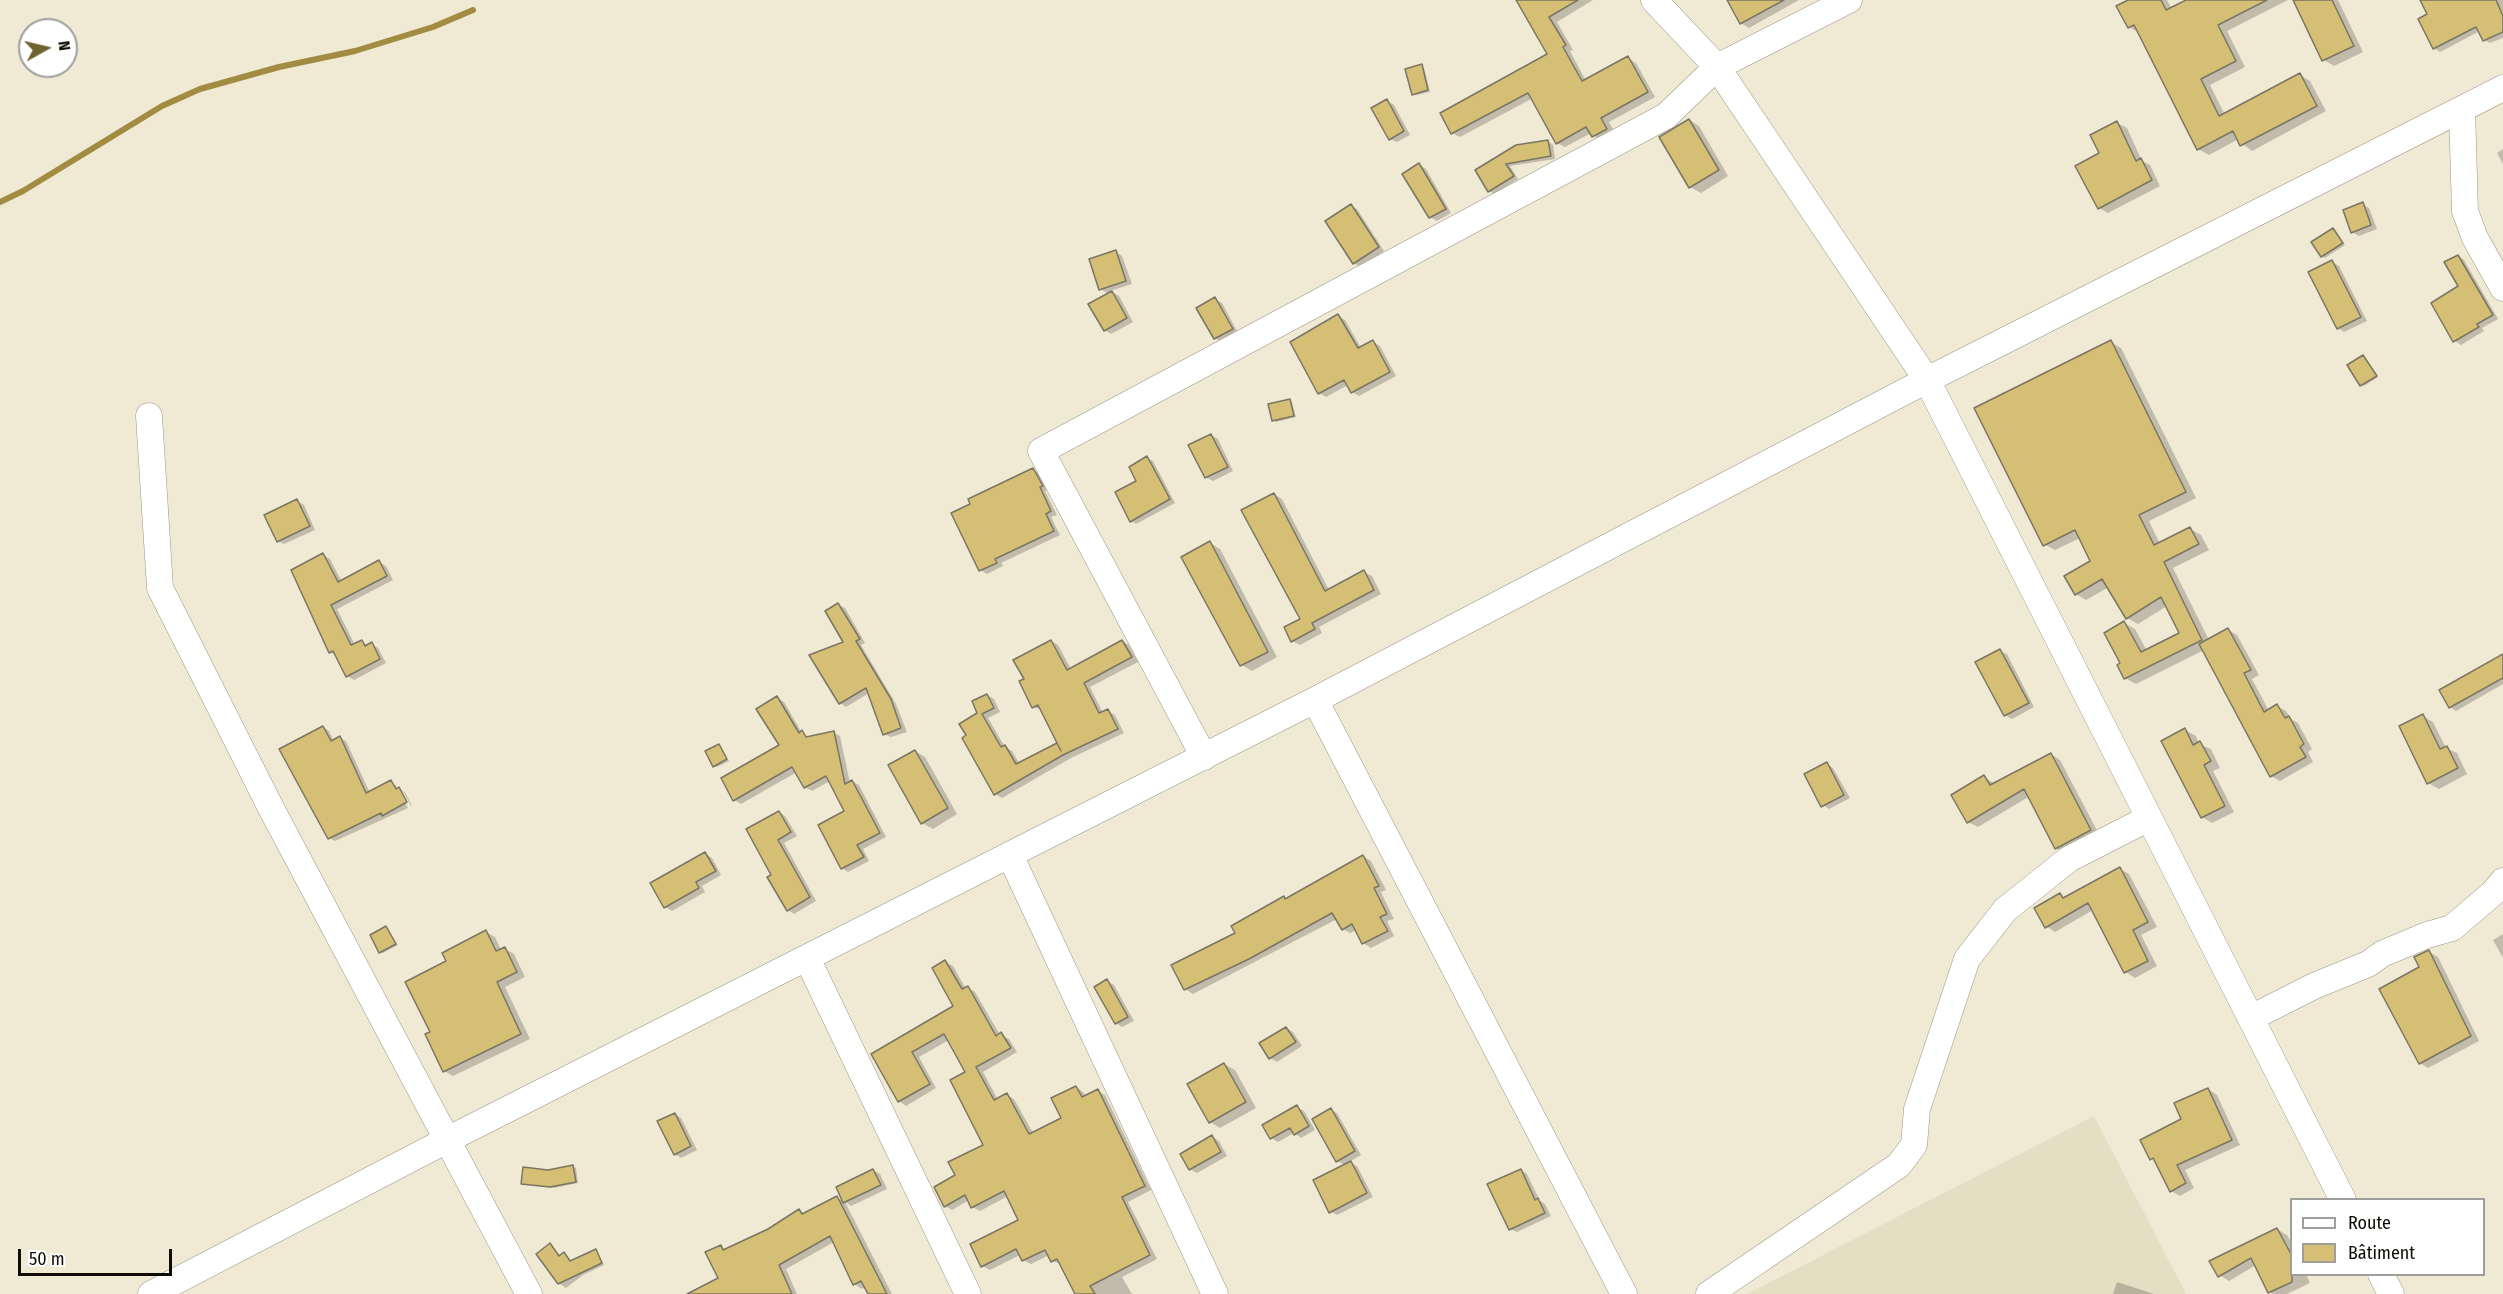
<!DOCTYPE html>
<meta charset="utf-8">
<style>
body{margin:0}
#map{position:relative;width:2503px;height:1294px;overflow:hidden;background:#f0ead5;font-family:"Fira Sans Condensed",sans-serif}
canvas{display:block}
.legend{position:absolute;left:2290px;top:1198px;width:195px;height:78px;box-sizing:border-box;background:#fff;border:2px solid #9f9e9b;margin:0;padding:8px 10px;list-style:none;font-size:18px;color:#0e0c05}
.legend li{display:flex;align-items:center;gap:12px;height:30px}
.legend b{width:30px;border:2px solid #9f9e9b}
.north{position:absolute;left:18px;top:18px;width:60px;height:60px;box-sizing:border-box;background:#fff;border:2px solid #9f9e9b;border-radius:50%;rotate:82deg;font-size:16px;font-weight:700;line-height:24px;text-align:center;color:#0e0c05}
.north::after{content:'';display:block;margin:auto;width:21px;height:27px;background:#716330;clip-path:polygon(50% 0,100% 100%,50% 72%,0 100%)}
.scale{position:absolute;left:18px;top:1249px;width:154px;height:27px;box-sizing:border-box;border:3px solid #0e0c05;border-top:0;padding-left:8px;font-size:18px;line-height:21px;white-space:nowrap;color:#0e0c05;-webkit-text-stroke:4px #fff;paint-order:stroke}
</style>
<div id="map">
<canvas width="2503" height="1294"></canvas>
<ul class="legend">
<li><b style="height:8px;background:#fff"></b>Route</li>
<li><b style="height:16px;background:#d4bf74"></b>Bâtiment</li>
</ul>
<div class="north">N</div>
<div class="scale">50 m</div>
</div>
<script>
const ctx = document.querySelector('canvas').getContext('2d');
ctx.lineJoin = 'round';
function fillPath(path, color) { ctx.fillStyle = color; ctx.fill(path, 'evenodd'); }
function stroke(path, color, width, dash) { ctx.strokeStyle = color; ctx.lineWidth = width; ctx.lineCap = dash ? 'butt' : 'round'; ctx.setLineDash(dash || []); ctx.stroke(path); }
const built = new Path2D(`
 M2094 1116 2186 1294H1747Z`);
const shadow = new Path2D(`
 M1517 0H1593L1557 22 1573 50 1570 51 1586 81 1628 58 1636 63 1655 97 1609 122 1615 133 1601 141 1591 133 1565 147 1557 143 1533 98 1460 137 1452 133 1549 55Z
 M1728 0H1799L1749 28 1741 23Z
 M2131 0H2167L2172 9 2189 0H2288L2227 31 2245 67 2210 85 2225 115 2300 75 2310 81 2326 111 2252 151 2237 140 2209 155 2198 149 2140 33 2129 27Z
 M2295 0H2338L2363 52 2334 66 2324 60Z
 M2422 0H2503V38L2490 43 2484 40 2480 31 2440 52 2434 48 2429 15Z
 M1421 66 1424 68 1430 92 1416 95 1413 94Z
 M1387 101 1394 105 1410 135 1397 142 1390 139Z
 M1689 120 1699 126 1728 176 1701 193 1690 187Z
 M2117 123 2127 128 2142 161 2150 165 2160 186 2108 213 2099 208 2101 153Z
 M1548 141 1553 145 1555 159 1510 166 1518 179 1494 194 1489 191 1477 171Z
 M2503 149V164L2497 153Z
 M1419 165 1426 169 1451 213 1437 221 1430 217Z
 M2362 204 2369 208 2377 229 2359 236 2352 232Z
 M1351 206 1357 209 1384 251 1360 267 1354 263Z
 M2333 230 2345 245 2325 258 2322 256Z
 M1116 252 1122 256 1132 284 1110 291 1119 296 1133 322 1111 334 1105 330 1109 294 1100 289Z
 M2458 256 2464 260 2498 319 2482 328 2484 331 2461 345 2455 341 2460 287Z
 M2332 262 2339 266 2367 321 2344 332 2338 328Z
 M1215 299 1222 303 1238 333 1222 342 1215 338Z
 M1338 316 1345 320 1361 348 1373 342 1380 346 1396 376 1359 396 1352 392 1348 385 1326 397 1319 393Z
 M2111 342 2121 348 2196 498 2149 521 2160 544 2190 529 2201 535 2209 550 2173 568 2209 640 2228 630 2237 635 2259 675 2252 679 2269 711 2277 706 2286 711 2291 719 2298 723 2312 749 2308 752 2313 762 2280 781 2271 776 2204 650 2136 684 2125 678 2123 663 2124 623 2135 629 2147 651 2181 634 2167 606 2138 624 2127 618 2109 587 2086 600 2076 594 2092 562 2080 538 2055 550 2044 544Z
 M2363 356 2378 377 2364 386 2362 385Z
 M1289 400 1292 402 1296 417 1276 422 1273 420Z
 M1211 435 1218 439 1233 471 1213 481 1206 477Z
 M1147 458 1153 461 1175 503 1136 524 1131 521 1138 482Z
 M1033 470 1040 474 1048 490 1045 491 1057 515 1051 517 1060 535 1001 563 1003 566 987 574 980 570Z
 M1274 494 1282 499 1329 590 1364 572 1372 576 1381 594 1319 627 1322 633 1300 645 1292 641 1302 619Z
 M297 501 304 505 315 530 284 544 278 541Z
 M1210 543 1220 549 1277 657 1252 671 1242 665 1183 557Z
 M323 555 330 559 342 582 379 562 386 566 393 580 337 609 355 645 362 642 369 646 372 644 378 648 386 663 354 680 347 676 337 656 330 652Z
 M838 605 845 608 865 643 861 645 896 704 907 732 891 737 884 734 869 693 846 707 840 703 812 656 845 643Z
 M1051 641 1058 645 1071 669 1122 641 1129 645 1138 662 1090 687 1103 713 1108 711 1115 715 1124 733 1071 758 1002 798 995 794 968 736 987 695 994 699 1000 712 988 718 1005 747 1012 751 1020 764 1057 745 1061 747 1042 710 1033 707 1026 679Z
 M2000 651 2007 654 2034 707 2012 719 2005 715Z
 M2503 659V684L2456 711 2450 707 2441 690Z
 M777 698 784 702 802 733 810 738 834 733 840 736 850 783 852 781 859 785 886 837 863 849 869 861 848 872 842 868 846 812 830 781 812 791 805 787 797 772 741 804 734 800 781 746Z
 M2423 716 2433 722 2446 748 2457 753 2467 774 2439 789 2428 783Z
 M323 727 329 731 334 741 340 738 346 741 370 793 391 782 403 791H399L408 808 335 841 329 838Z
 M2185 730 2196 736 2199 744 2211 749 2220 768 2213 771 2234 812 2212 823 2202 817Z
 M719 745 729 761 717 767 714 766Z
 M915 751 925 757 957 814 933 829 922 823Z
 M2051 754 2060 760 2100 836 2066 854 2056 848 2030 796 1978 827 1968 822 1984 777 1995 784Z
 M1827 764 1833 768 1850 798 1829 809 1823 805Z
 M403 791 405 792 412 806H411Z
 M779 812 785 816 797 836 784 843 816 901 794 914 788 910 773 875Z
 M705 854 712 858 721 875 702 886 705 892 672 911 665 907Z
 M1363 856 1371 861 1386 890 1381 892 1394 919 1387 921 1394 936 1371 948 1363 943 1357 930 1350 933 1343 929 1337 919 1193 994 1185 989 1237 934 1284 898 1287 900Z
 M2120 869 2129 874 2157 927 2141 935 2157 966 2135 978 2126 972 2093 910 2055 932 2046 926 2060 895 2066 898Z
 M386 928 398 945 383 953 380 952Z
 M486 932 495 937 501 950 505 949 514 954 525 977 505 987 530 1039 453 1076 444 1071 432 1032 448 962Z
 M2503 934V958L2493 940Z
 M2429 952 2438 957 2479 1041 2428 1068 2420 1063 2421 968Z
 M945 962 953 966 966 989 968 988 975 992 1000 1035 1009 1039 1017 1052 983 1072 998 1100 1007 1095 1014 1099 1033 1133 1063 1119 1076 1087 1083 1092 1086 1097 1097 1091 1105 1095 1151 1190 1128 1202 1157 1259 1122 1277 1132 1294H1077L1062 1264 1052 1261 1049 1255 1031 1264 1023 1260 1020 1255 990 1270 982 1266 1020 1220 1008 1196 980 1211 972 1207 969 1200 952 1210 945 1206 957 1176 985 1145 967 1073 949 1040 919 1057 936 1088 906 1106 899 1101 873 1055 955 1006Z
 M1107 981 1114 985 1134 1021 1122 1027 1116 1023Z
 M1286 1028 1293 1032 1302 1046 1277 1062 1270 1058Z
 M1224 1064 1235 1070 1256 1108 1220 1128 1210 1122Z
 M2208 1089 2217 1095 2240 1145 2185 1170 2194 1188 2180 1196 2171 1191 2157 1162 2151 1159Z
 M1297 1107 1304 1111 1315 1130 1301 1138 1294 1133 1278 1142 1271 1138Z
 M1331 1110 1337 1113 1361 1155 1349 1162 1357 1166 1373 1197 1337 1215 1330 1211 1345 1165 1337 1161Z
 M675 1114 681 1118 697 1150 681 1158 675 1154Z
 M1212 1137 1219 1141 1227 1156 1197 1173 1190 1169Z
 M573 1167 576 1168 578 1183 554 1188 523 1184 548 1171Z
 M873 1170 880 1174 887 1189 851 1206 845 1202 892 1294H870L866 1287 862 1289 854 1284 834 1242 786 1269 797 1294H713L719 1279 720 1246 727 1250 769 1230 799 1210 805 1214 837 1198 845 1202 838 1188Z
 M1521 1170 1527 1174 1540 1201 1545 1204 1551 1216 1517 1232 1510 1229Z
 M2277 1229 2287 1235 2292 1244V1274H2306L2310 1283 2287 1294H2272L2256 1265 2229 1281 2219 1275Z
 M550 1245 561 1256 564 1254 573 1262 596 1251 604 1265 583 1275 566 1288 560 1284 538 1254Z
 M2117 1282 2154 1294H2113Z`);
const stream = new Path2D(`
 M0 202 23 191 162 106 200 89 279 67 355 51 433 27 473 10`);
const building = new Path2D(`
 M1516 0H1578L1549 17 1566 45 1563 47 1582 81 1628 56 1648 92 1601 118 1607 129 1592 137 1586 127 1556 144 1528 93 1451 134 1440 113 1547 54Z
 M1727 0H1784L1740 24Z
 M2128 0H2161L2166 10 2186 0H2267L2218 25 2236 61 2201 79 2219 116 2300 73 2317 106 2240 146 2233 131 2197 150 2134 25 2128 28 2116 6Z
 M2293 0H2332L2354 46 2322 61Z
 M2420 0H2496L2503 16V32L2483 41 2476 27 2433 49 2418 19 2427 14Z
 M1422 64 1428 90 1412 95 1405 69Z
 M1387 99 1404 131 1389 140 1371 108Z
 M1689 119 1719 170 1689 188 1659 137Z
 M2117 121 2136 161 2141 158 2152 180 2098 209 2075 166 2099 153 2090 135Z
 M1548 140 1551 156 1506 164 1514 176 1488 192 1475 170 1516 145Z
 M1419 163 1446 209 1429 218 1402 174Z
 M2363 202 2371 225 2351 233 2343 210Z
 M1351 204 1379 247 1353 264 1325 221Z
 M2333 228 2343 243 2321 257 2311 242Z
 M1116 250 1126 281 1099 290 1089 259Z
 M2458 255 2493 315 2477 324 2479 327 2453 342 2431 303 2458 286 2444 262Z
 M2332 260 2361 317 2337 329 2308 272Z
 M1112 291 1127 318 1104 331 1088 304Z
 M1215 297 1233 329 1214 339 1196 308Z
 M1338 314 1358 348 1373 340 1390 372 1351 393 1344 380 1318 394 1290 342Z
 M2111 340 2186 492 2139 515 2154 545 2190 527 2199 544 2164 562 2202 640 2124 679 2117 665 2120 663 2104 633 2124 621 2141 652 2179 633 2161 597 2126 619 2102 579 2075 595 2064 576 2090 561 2075 530 2043 546 1974 408Z
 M2363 355 2377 376 2360 386 2347 365Z
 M1290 399 1294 416 1272 421 1268 404Z
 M1211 434 1228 467 1205 478 1188 445Z
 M1147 456 1170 499 1130 522 1115 492 1136 481 1129 467Z
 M1033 468 1043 486 1040 487 1051 511 1046 514 1054 531 995 559 997 563 979 571 951 513 970 504 968 499Z
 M1274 493 1325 591 1364 570 1374 590 1312 623 1315 629 1291 642 1284 627 1300 619 1241 510Z
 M297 499 310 526 277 542 264 515Z
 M1210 541 1268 652 1240 666 1181 557Z
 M323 553 338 582 379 560 387 576 331 605 351 645 362 640 365 646 372 642 380 659 346 677 333 651 329 653 291 570Z
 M838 603 860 639 856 641 891 699 901 728 883 735 866 688 839 704 809 655 843 642 825 611Z
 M2228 628 2251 670 2244 673 2264 712 2277 704 2285 718 2289 716 2304 744 2300 747 2306 757 2270 777 2199 644Z
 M1051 640 1067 670 1122 640 1132 657 1084 683 1099 713 1108 709 1118 729 1063 755 994 795 962 738 966 735 959 724 977 713 972 701 987 694 994 708 982 714 1001 747 1005 745 1016 764 1057 743 1061 751 1038 705 1032 708 1019 681 1024 679 1013 660Z
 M2000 649 2029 703 2004 716 1975 662Z
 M2503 654V678L2449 708 2439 690Z
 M777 696 799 733 802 730 806 737 834 731 845 784 852 780 880 833 857 845 864 857 841 869 818 825 844 811 826 776 804 788 792 767 733 801 721 778 779 745 756 709Z
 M2423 714 2440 749 2447 746 2458 768 2427 784 2399 726Z
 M323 726 331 741 340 736 366 793 391 780 396 789 399 787 407 802 382 816 381 813 328 839 279 749Z
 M2185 728 2193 745 2200 741 2211 761 2204 765 2225 806 2201 818 2161 741Z
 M719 744 727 759 713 767 705 751Z
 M915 750 948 808 921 824 888 765Z
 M2051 753 2091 830 2055 849 2024 789 1967 823 1951 795 1984 775 1990 785Z
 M1827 762 1844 795 1821 807 1804 774Z
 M779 811 791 832 778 840 810 897 787 911 767 877 771 875 746 829Z
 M705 852 716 871 696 882 699 888 664 908 650 883Z
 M1363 855 1379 886 1374 888 1387 914 1380 917 1388 931 1362 944 1352 924 1342 930 1332 913 1249 959 1184 990 1171 965 1235 933 1231 926 1284 896 1285 899Z
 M2120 867 2148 922 2133 930 2148 961 2124 973 2088 903 2045 928 2034 908 2060 893 2063 898Z
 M386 926 396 944 379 953 370 935Z
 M486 930 496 951 505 947 517 972 497 982 521 1034 443 1072 425 1034 430 1032 405 982 446 961 442 953Z
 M2429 950 2471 1036 2419 1064 2379 989 2419 967 2414 957Z
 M945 960 962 989 968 986 996 1036 1001 1032 1011 1048 976 1067 994 1100 1007 1093 1029 1134 1061 1118 1051 1098 1076 1086 1082 1097 1098 1089 1145 1186 1122 1197 1150 1255 1090 1286 1095 1294H1075L1057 1259 1051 1262 1045 1250 1022 1261 1016 1249 981 1267 970 1244 1018 1220 1004 1191 971 1208 965 1195 944 1207 934 1187 955 1175 948 1162 983 1145 950 1080 965 1072 944 1034 912 1052 930 1084 898 1102 871 1054 953 1006 932 968Z
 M1107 979 1128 1017 1115 1024 1094 987Z
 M1286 1027 1296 1042 1269 1059 1259 1043Z
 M1224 1063 1246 1102 1209 1123 1187 1084Z
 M2208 1088 2232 1140 2177 1165 2186 1183 2170 1192 2153 1158 2150 1160 2140 1140 2181 1119 2174 1103Z
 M1297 1105 1309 1126 1294 1135 1290 1128 1270 1139 1262 1125Z
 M1331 1108 1355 1151 1336 1162 1312 1119Z
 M675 1113 691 1146 674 1155 657 1121Z
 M1212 1135 1221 1152 1189 1170 1180 1154Z
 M1351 1161 1367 1193 1329 1213 1313 1180Z
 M573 1165 576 1182 550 1187 521 1184 523 1167 548 1170Z
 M873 1169 881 1185 843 1203 836 1187Z
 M1521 1169 1535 1200 1538 1198 1545 1213 1509 1230 1487 1184Z
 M837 1196 887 1294H868L861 1281 853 1285 830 1236 779 1265 792 1294H687L718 1278 705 1252 721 1245 723 1250 768 1229 799 1209 802 1214Z
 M2277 1228 2292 1256V1282L2268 1293 2251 1258 2218 1277 2209 1261Z
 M550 1243 559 1256 564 1252 570 1261 596 1249 602 1263 558 1284 536 1254Z`);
const minor = new Path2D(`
 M1654 0 1717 67 1927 380 2343 1200
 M2462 110 2465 211 2475 238 2503 288
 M149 416 160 588 272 810 529 1294
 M1315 700 1624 1294
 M1204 757 1041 451 1666 116 1717 67 1849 0
 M1010 855 1215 1294
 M807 958 968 1294
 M2251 1018 2314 986 2368 964 2382 954 2427 935 2452 928 2493 893 2503 881
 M2381 1274 2391 1294
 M151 1294 449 1139 1315 700 1927 380 2503 88
 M1709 1294 1899 1165 1914 1145 1917 1109 1967 959 2005 910 2069 859 2149 818`);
fillPath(built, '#e6dec2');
fillPath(shadow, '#0003');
stroke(stream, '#a18c42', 6);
fillPath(building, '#d4bf74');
stroke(building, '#7b7563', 1.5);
stroke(minor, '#9c9683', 27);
stroke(minor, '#fff', 26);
</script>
